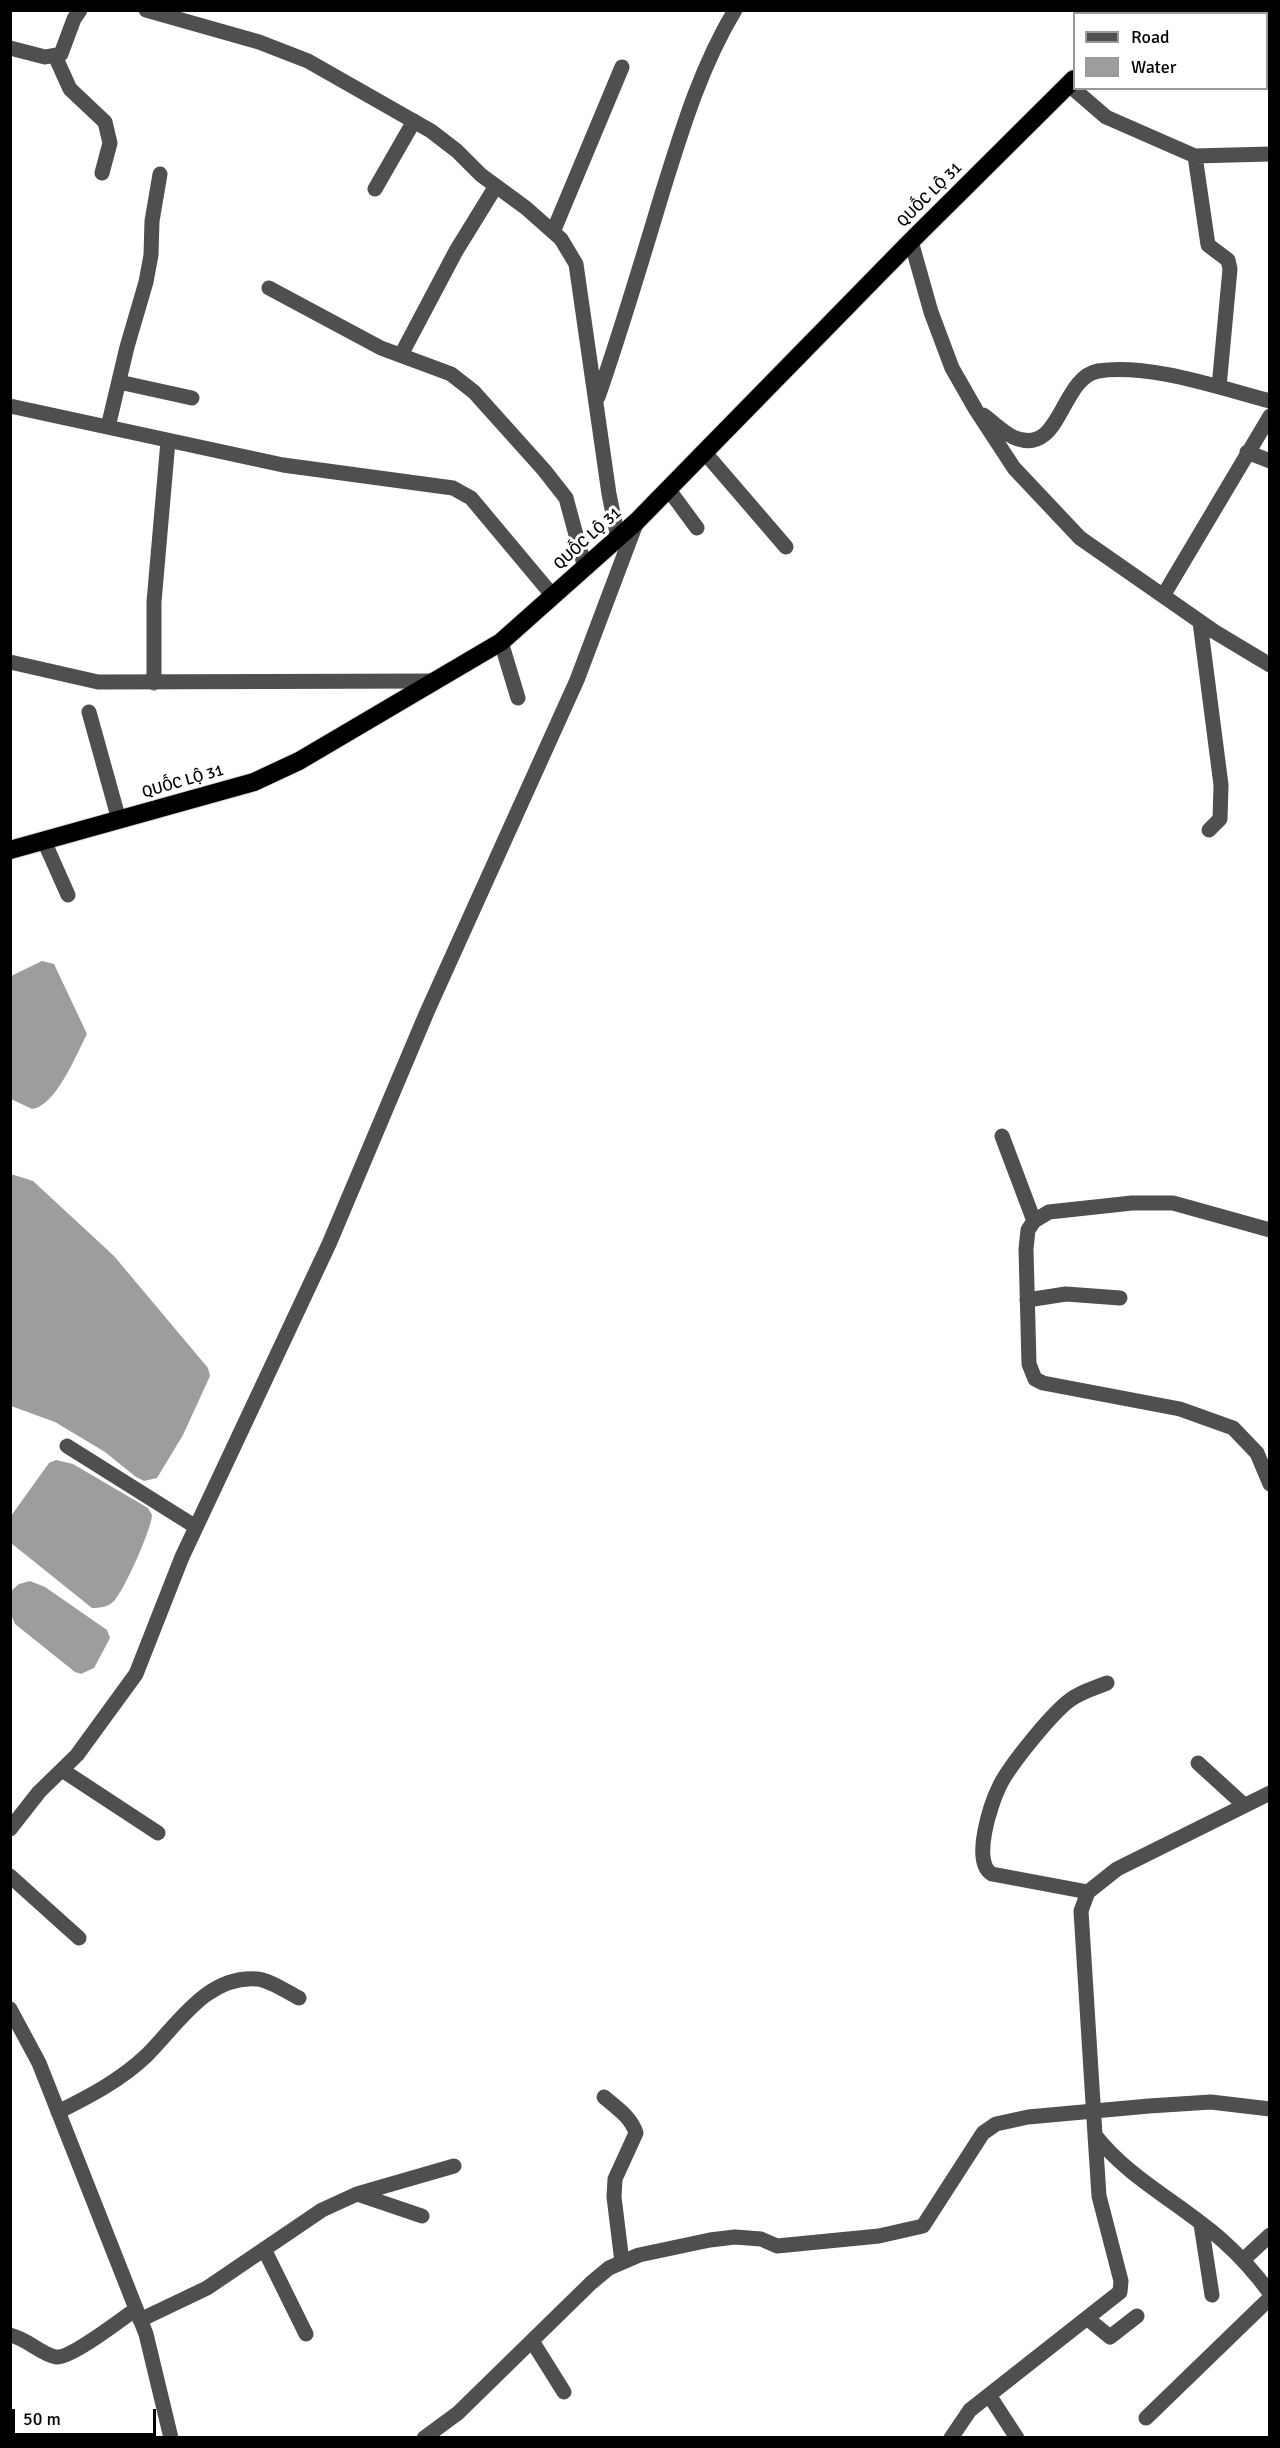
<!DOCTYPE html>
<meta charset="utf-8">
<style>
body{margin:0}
#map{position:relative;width:1280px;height:2448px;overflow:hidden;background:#fff;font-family:Signika,sans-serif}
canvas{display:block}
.frame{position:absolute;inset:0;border:12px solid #000;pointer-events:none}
.legend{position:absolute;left:1073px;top:12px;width:195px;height:78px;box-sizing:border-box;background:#fff;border:2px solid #999;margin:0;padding:8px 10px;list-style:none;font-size:18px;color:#000}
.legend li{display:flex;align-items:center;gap:12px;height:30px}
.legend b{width:30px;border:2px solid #999}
.scale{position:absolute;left:12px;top:2409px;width:144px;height:27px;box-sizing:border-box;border:3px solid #000;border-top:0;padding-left:8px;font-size:18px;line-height:21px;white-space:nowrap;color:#000;-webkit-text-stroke:4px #fff;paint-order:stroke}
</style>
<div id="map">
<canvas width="1280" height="2448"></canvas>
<div class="frame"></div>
<ul class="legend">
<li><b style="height:8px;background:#4f4f4f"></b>Road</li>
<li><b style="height:16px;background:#9d9d9d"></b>Water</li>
</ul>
<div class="scale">50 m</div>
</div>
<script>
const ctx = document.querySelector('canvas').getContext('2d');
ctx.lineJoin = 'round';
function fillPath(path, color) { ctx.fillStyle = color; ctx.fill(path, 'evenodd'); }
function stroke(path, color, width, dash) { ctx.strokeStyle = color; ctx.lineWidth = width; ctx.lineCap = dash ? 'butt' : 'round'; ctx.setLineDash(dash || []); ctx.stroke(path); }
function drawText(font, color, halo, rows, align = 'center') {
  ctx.font = font + ' Signika,sans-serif'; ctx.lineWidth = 6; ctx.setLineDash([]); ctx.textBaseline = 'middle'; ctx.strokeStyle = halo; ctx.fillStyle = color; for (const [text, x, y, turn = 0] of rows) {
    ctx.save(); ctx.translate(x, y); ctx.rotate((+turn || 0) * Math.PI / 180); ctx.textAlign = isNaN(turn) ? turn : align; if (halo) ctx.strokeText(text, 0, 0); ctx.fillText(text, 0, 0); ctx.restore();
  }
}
const water = new Path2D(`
 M42 961 54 964 87 1034C76 1055 56 1106 32 1109L11 1099V976Z
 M11 1174 33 1181 114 1256 208 1368 210 1376 183 1435 157 1478 144 1481 136 1477 105 1452 55 1422 11 1406Z
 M56 1460 73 1464 148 1508 152 1515C152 1528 124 1591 114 1601 108 1607 101 1608 92 1608L11 1543V1516L49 1463Z
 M30 1581 45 1587 107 1630 110 1638 94 1668 81 1674 75 1672 15 1624 11 1615V1591L19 1584Z`);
const minor = new Path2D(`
 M146 10 259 42 308 61 431 131 457 151 481 175 526 208 561 239 576 264 609 494 618 538
 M10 48 45 57 61 54 74 19 80 10
 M55 56 70 89 105 122 110 143 102 173
 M1069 85 1106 117 1195 156 1270 154
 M1195 156 1208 245 1228 260 1230 269 1219 387
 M375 189 414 121
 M553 232 622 67
 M911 241 931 312 952 368 976 410 1014 468 1080 538 1215 632 1270 665
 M269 288 381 348 451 374 474 392 544 470 566 498 585 568
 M401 355 456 251 496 186
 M119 382 192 398
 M598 397C621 331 641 264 661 197 681 133 700 68 735 10
 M10 406 283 465 453 488 471 498 553 596
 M983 415C993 422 1003 432 1013 437 1061 459 1060 378 1098 371 1149 363 1220 388 1270 401
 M108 427 127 347 146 282 151 255 152 221 160 174
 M1247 452 1270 461
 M706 454 786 547
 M669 490 697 528
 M1163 596 1270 416
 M1200 622 1221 785 1220 819 1209 830
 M501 642 518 698
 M10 662 98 682 436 681
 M154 683V602L168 441
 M89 712 119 820
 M44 841 68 895
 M1002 1136 1034 1221
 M1270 1230 1173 1203H1132L1049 1212 1034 1221 1028 1230 1026 1249 1029 1364 1035 1379 1043 1383 1180 1409 1233 1428 1257 1453 1270 1484
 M1027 1300 1066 1294 1120 1298
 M67 1446 196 1527
 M1198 1763 1244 1805
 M62 1770 158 1833
 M1270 1793 1117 1869 1088 1892 1081 1911 1095 2135C1129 2179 1182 2204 1223 2241 1241 2257 1256 2274 1270 2293
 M10 1829 39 1792 77 1755 136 1674 182 1557 329 1244 427 1012 577 680 637 521
 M10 1876 79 1938
 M1088 1892 992 1874C971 1862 991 1803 1000 1785 1010 1765 1052 1713 1070 1700 1080 1692 1095 1688 1107 1683
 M10 2009 39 2063 146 2334 171 2438
 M604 2097C617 2108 631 2117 636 2133L615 2179 614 2197 622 2262
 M58 2112C90 2096 121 2080 147 2055 178 2024 207 1975 257 1979 270 1980 287 1992 299 1998
 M357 2194 422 2216
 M1201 2224 1212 2295
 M264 2249 306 2334
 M1243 2260 1270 2235
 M1088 2319 1110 2337 1137 2316
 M140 2320 207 2288 322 2210 357 2194 454 2166
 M10 2335C28 2339 40 2354 56 2357 70 2359 122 2319 136 2309
 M532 2341 564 2392
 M989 2395 1017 2438
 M1146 2418 1270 2298
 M424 2438 458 2413 591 2283 609 2268 639 2255 710 2240 735 2237 761 2239 777 2246 879 2236 923 2226 983 2133 996 2124 1028 2117 1149 2106 1211 2102 1270 2109
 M951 2438 970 2410 1120 2292 1121 2281 1099 2196 1095 2135`);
const highway = new Path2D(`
 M1144 14 1147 10
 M10 850 254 782 299 761 501 642 637 521 911 241 1074 79`);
const streetNames = [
 ["QUỐC LỘ 31",930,195,-45],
 ["QUỐC LỘ 31",588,539,-42],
 ["QUỐC LỘ 31",183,782,-16]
];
fillPath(water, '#9d9d9d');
stroke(highway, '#dbdbdb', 20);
stroke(minor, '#4f4f4f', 15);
stroke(highway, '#000', 18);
drawText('16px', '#000', '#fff', streetNames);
</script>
